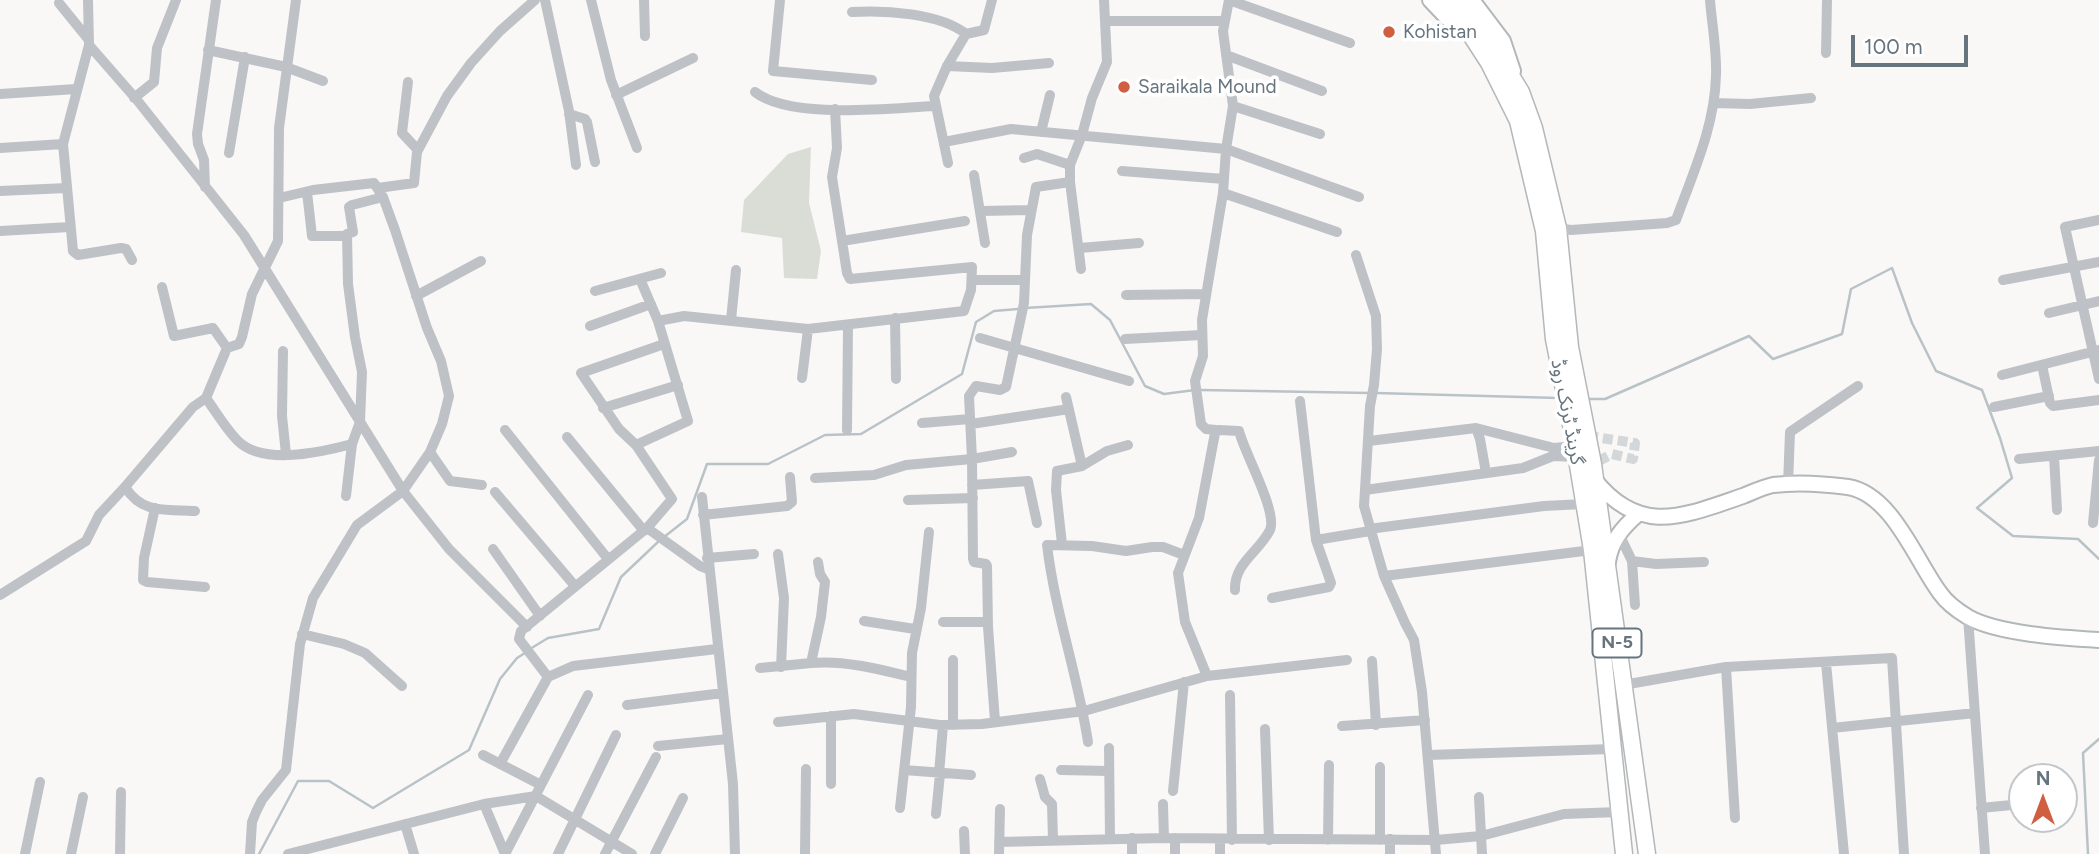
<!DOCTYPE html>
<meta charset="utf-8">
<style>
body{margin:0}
#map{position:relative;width:2099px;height:854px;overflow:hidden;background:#f9f8f7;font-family:Figtree,sans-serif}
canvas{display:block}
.north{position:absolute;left:2008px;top:763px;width:70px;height:70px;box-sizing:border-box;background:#fff;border:2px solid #c2c7cb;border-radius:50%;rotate:0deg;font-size:19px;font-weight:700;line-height:28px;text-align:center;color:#66747e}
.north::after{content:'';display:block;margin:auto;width:24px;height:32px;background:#cf5f40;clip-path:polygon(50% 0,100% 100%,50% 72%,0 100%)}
.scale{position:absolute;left:1851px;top:35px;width:117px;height:32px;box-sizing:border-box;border:4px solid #66747e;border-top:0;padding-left:9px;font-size:21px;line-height:24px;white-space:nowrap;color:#66747e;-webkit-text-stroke:5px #fff;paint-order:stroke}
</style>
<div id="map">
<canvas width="2099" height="854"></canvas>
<div class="north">N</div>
<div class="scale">100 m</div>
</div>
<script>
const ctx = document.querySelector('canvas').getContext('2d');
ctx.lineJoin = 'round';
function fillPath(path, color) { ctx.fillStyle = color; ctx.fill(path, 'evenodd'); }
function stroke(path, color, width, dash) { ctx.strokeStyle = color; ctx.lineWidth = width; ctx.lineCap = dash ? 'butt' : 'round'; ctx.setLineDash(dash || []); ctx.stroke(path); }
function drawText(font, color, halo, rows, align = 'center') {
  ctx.font = font + ' Figtree,"Noto Sans Arabic",sans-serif'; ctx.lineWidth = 7; ctx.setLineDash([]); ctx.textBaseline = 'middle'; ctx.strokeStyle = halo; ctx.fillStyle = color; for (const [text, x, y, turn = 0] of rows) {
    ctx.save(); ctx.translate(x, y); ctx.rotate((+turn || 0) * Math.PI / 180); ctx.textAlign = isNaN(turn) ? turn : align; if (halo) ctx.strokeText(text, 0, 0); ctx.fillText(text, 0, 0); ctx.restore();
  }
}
const green = new Path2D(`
 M811 147 809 203 821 251 817 279 784 278 782 238 741 232 744 200 788 154Z`);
const stream = new Path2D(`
 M1025 308 1091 304 1110 320 1145 386 1164 394 1195 390
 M1201 390 1369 393
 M1376 393 1558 398
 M1586 399H1605L1749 336 1773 359 1842 334 1851 289 1892 268 1912 323 1936 371 1982 390 2000 438 2012 478 1977 508 2013 536 2078 539 2099 559
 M664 537 687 519 707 464H768L825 435 861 434 962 374 976 322 994 311 1018 309
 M530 649 548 638 599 629 621 577 659 541
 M259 854 298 781H329L373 808 469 750 500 679 517 658 525 653
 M2088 854 2083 753 2099 739`);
const minorTunnel = new Path2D(`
 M1588 436 1635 443 1633 459 1612 454 1593 464`);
const minor = new Path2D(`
 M88 0 89 45 137 100 244 235 403 491 449 549 527 627
 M545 0 569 111 576 165
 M591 0 611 80 637 148
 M644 0 645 36
 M780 0 773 71 872 80
 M1229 0 1223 31 1233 106 1226 149 1223 193 1337 232
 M1229 0 1350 43
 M59 3 89 40
 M852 12C884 10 940 13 966 34
 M1107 21H1224
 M89 45 63 144 73 251 78 255 121 248 126 249 132 260
 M208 50 286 67 323 81
 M1826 53 1827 0
 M1226 55 1322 91
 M947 66 992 68 1049 63
 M408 82 402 133 418 150
 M755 92C791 120 889 108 934 106
 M0 94 76 89
 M616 95 693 58
 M134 98 154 82 157 48 176 0
 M1714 103 1750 104 1811 98
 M1233 106 1320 134
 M569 114 585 119 587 122 595 162
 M1041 132 1050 95
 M944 142 1011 129 1226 149 1359 197
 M0 148 63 144
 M229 153 245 57
 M1024 158 1037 154 1070 165
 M948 163 934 96 947 66 966 34 984 30 992 0
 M1122 171 1224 179
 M974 175 985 243
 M205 187 204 160 198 144 197 134 216 0
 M378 188 414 183 417 152 447 96 471 63 500 31 535 0
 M0 191 67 188
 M307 192 312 236H347
 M981 211 1031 210
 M2099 220 2065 227 2099 379
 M1558 228 1571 230 1667 223 1676 220C1693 173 1715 126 1716 75 1717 51 1712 25 1710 0
 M0 231 70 227
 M842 241 965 221
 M1080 248 1139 243
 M1356 255 1376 316 1377 349 1374 385 1370 406 1364 506 1384 576 1405 623 1414 640 1422 692 1436 854
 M1081 269 1070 182V165L1082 135 1092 98 1107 62 1104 0
 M972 280H1024
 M2003 280 2099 262
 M162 287 174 336 213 328 227 348 206 398C216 412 226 429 238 441 263 466 322 452 352 444L360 422 362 372 355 337 348 284 347 234 353 232 349 207 352 205 383 197
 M595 291 661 273
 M1126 295 1206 294
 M416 296 481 261
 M2049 313 2099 301
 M895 318 896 379
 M731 320 736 270
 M658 321 684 316 808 329 964 311 971 290 972 267 850 279 847 273 832 177 837 148 835 109
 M590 326 651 304
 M980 338 1129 381
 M1125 339 1202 335
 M227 348 239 344 242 337 252 294 278 241 279 128 296 0
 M283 351 282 416 286 454
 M2042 365 2050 403 2053 406 2099 400
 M2002 375 2099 350
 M802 378 808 329
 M1066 397 1082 466
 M1994 407 2049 396
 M603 408 678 385
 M922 423 970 419
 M971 424 1069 409
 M1476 428 1480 439 1486 473
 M505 430 608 559
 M847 430 848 325
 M1216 430 1206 429 1201 424 1195 381 1203 356 1202 320 1223 193
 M567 437 644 531
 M1369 441 1476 428 1554 448 1575 446
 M636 445 688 421 658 321 640 279
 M430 452 450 481 482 485
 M2054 456 2057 510
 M2019 459 2099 451
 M815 478 874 475 906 465 972 459 1012 452
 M972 485 1028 481 1037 523
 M1788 485 1790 432 1858 386
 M125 487C143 515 166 509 195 511
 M1365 490 1523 468 1553 456 1577 457
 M495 492 575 586
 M346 496 352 444
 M702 497 733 784 735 854
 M908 500 973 498
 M155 508 144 558 143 580 147 582 205 587
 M703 515 787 506 792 502 790 477
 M2093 523 2099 460
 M647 528 700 566 708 569
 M1369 529 1544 506 1584 504
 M1619 534 1632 561 1656 564 1704 562
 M1316 540 1370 531
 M1062 544 1056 490 1057 471 1082 466 1107 451 1128 445
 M493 549 540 616
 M778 554 784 598 781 667
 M707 558 754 554
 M1632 561 1635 605
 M818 562 820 574 825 582 821 617 811 663C844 660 879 669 911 677
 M1384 576 1592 550
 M0 595 86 541 99 515 125 487 193 407 206 398
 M1272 598 1329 587 1331 583 1316 540 1300 401
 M1968 617 1985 854
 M864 621 915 629
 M943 622H988
 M302 634 344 644 365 653 402 686
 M1372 661 1376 725
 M1826 663 1844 854
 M1726 667 1735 818
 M760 668 811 663
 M1207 676 1185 622 1178 573 1199 518 1215 433 1219 430 1239 431C1244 452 1278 512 1270 530 1259 552 1234 563 1235 590
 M548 677 519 639 521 631 647 528 672 499 636 445 619 429 581 373 664 344
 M1623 685 1726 667 1892 658 1904 854
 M1230 695 1232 840
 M627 705 723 693
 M831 716V784
 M995 721 988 627 987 566 986 564 974 562 973 559 972 459 969 396 976 386 1000 390 1006 387 1024 303 1027 235 1036 187 1070 182
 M778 722 854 714 940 725 982 724 1084 711 1207 676 1347 660
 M953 725V660
 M1342 726 1425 720
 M1832 728 1975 713
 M1265 729 1269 840
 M1088 742C1078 676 1055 612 1047 545L1092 546 1126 551 1152 547H1163L1184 555
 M658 746 728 739
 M1109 748 1110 839
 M483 755 541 785
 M1428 755 1612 749
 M500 764 548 677 573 666 717 649
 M904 770 971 775
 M1061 770 1109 771
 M939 774 943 725
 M1040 779 1045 797 1052 804 1053 840
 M1173 791 1184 682
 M1479 797 1482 854
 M484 804 505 854
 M1163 804 1164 838
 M900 808 911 707 912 653 921 608 929 532
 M1981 808 2022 804
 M936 814 940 774
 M405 824 414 854
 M964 831 965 854
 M1175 838V854
 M1220 839V854
 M1328 840 1329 765
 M1380 840V767
 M999 842 1164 838 1436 840 1481 836 1564 814 1619 812
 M25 854 40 782
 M71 854 83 797
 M120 854 121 792
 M250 854 252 822 256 812 262 800 286 770 300 644 313 598 357 525 403 491 430 452 442 424 449 396 441 361 427 328 395 230 383 197 374 183 313 190 279 198
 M288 854 484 804 536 796 632 854
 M505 854 588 695
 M558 854 616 735
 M605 854 656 757
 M655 854 683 798
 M805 854 806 769
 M999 854 1000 809
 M1132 854V838
 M1390 854V839`);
const major = new Path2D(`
 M1430 0 1448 19
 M1472 0 1503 41 1513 71
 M1594 479C1640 537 1684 516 1743 496 1753 492 1763 487 1773 485 1796 482 1826 484 1848 487 1892 494 1916 561 1940 593 1947 603 1958 611 1968 617 1998 634 2064 638 2099 640
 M1608 562C1611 541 1622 528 1638 514`);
const highway = new Path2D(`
 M1441 0 1469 32 1489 63 1518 121 1544 231 1554 339 1573 435 1592 550 1624 854
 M1456 0 1484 32 1521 92 1534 128 1558 228 1570 347 1593 464 1647 854`);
const markers = [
 [1389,32,7,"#cf5f40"],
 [1124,87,7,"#cf5f40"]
];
const shields = [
 [1617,643,49]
];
const shieldNames = [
 ["N-5",1617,643]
];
const poiNames = [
 ["Kohistan",1403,32],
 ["Saraikala Mound",1138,87]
];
const streetNames = [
 ["گرینڈ ٹرنک روڈ",1567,412,79]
];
fillPath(green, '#d9ddd6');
stroke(stream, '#b9c3c7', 2.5);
stroke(minorTunnel, '#d4d7d9', 10, [10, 5]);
stroke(major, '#b2b7ba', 18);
stroke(highway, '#b4b8bb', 19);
stroke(minor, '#bec2c6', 10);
stroke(major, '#fff', 14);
stroke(highway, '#fff', 16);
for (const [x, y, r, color] of markers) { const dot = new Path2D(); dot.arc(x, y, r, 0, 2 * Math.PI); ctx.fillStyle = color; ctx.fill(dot); stroke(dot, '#fff', 2.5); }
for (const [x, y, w] of shields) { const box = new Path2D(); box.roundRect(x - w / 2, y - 14.5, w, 29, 5); ctx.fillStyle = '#fff'; ctx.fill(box); stroke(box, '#66747e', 2); }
drawText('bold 18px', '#66747e', null, shieldNames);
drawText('19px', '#66747e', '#fff', poiNames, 'left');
drawText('19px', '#66747e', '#fff', streetNames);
</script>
